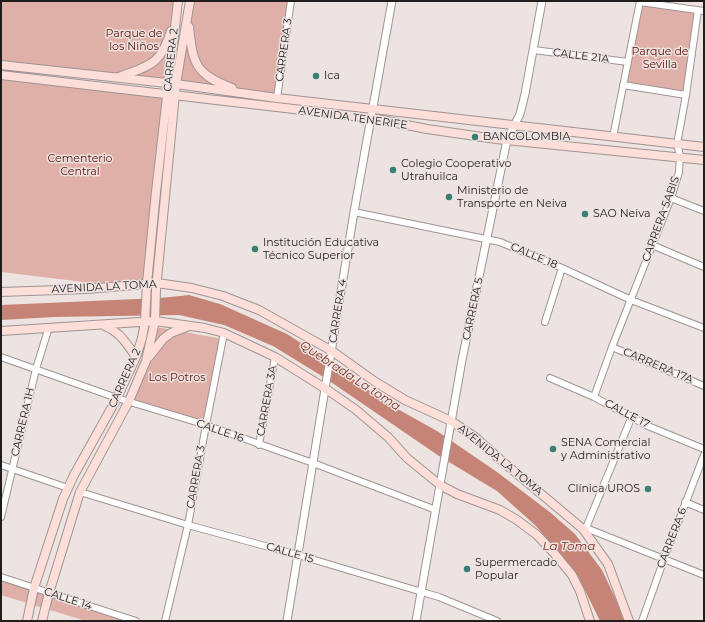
<!DOCTYPE html>
<meta charset="utf-8">
<style>
body{margin:0}
#map{position:relative;width:705px;height:622px;overflow:hidden;background:#ede4e2;font-family:Montserrat,sans-serif}
canvas{display:block}
.frame{position:absolute;inset:0;border:2px solid #211d1d;pointer-events:none}
</style>
<div id="map">
<canvas width="705" height="622"></canvas>
<div class="frame"></div>
</div>
<script>
const ctx = document.querySelector('canvas').getContext('2d');
ctx.lineJoin = 'round';
function fillPath(path, color) { ctx.fillStyle = color; ctx.fill(path, 'evenodd'); }
function stroke(path, color, width, dash) { ctx.strokeStyle = color; ctx.lineWidth = width; ctx.lineCap = dash ? 'butt' : 'round'; ctx.setLineDash(dash || []); ctx.stroke(path); }
function drawText(font, color, halo, rows, align = 'center') {
  ctx.font = font + ' Montserrat,sans-serif'; ctx.lineWidth = 3; ctx.setLineDash([]); ctx.textBaseline = 'middle'; ctx.strokeStyle = halo; ctx.fillStyle = color; for (const [text, x, y, turn = 0] of rows) {
    ctx.save(); ctx.translate(x, y); ctx.rotate((+turn || 0) * Math.PI / 180); ctx.textAlign = isNaN(turn) ? turn : align; if (halo) ctx.strokeText(text, 0, 0); ctx.fillText(text, 0, 0); ctx.restore();
  }
}
const green = new Path2D(`
 M1 1H178L169 83 1 65Z
 M190 1H291L277 98 176 84Z
 M640 2 698 10 686 95 623 85Z
 M1 77 167 94 147 283H92L1 272Z
 M156 327 223 339 206 425 129 401Z
 M1 577 136 621H86L1 595Z`);
const water = new Path2D(`
 M189 295 220 304 287 334 326 359 385 402 437 431 497 472 551 513 575 534 602 570 620 608 624 621H600L578 576 536 526 497 491 439 456 325 378 273 346 224 325 179 315 54 317 1 320V305L160 298Z`);
const minor = new Path2D(`
 M640 2 704 11
 M534 50 628 62
 M623 85 686 95
 M277 98 291 1
 M613 137 640 1
 M671 198 704 211
 M354 212 500 242 562 268 631 300 704 328
 M652 245 704 267
 M545 322 562 268
 M612 347 704 386
 M1 357 117 398 206 425 313 463 436 510
 M550 378 594 397 648 426 704 449
 M594 397 612 347 671 198 679 172 680 156 677 144 686 95 698 10
 M259 445 275 357
 M1 465 68 488
 M80 492 188 525 298 555 412 589 439 597 497 621
 M685 502 704 510
 M1 517 36 369 49 327
 M586 528 704 575
 M583 529 586 528 632 416
 M1 577 136 621
 M165 621 188 525 206 425 224 333
 M642 621 664 559 704 455`);
const tertiary = new Path2D(`
 M287 621 354 212 392 1
 M416 621 462 360 507 140 520 114 525 94 542 1`);
const secondary = new Path2D(`
 M189 27C193 64 195 74 232 88
 M1 65 176 84 277 98 704 147
 M1 75 371 118 427 129 496 139 704 160
 M119 77C150 65 160 66 171 31
 M1 292 87 289 157 283 192 288 223 296 259 310 332 351 374 381 405 400 451 421 475 437 503 462 583 529 608 564 629 621
 M105 326C120 332 127 344 136 357
 M1 331 155 321 205 328 224 333 275 357 326 389 355 409 388 437 407 458 440 485 457 494 500 510 517 520 537 535 554 553 572 575 580 591 590 621
 M149 357 163 339 171 333 189 326
 M27 621 34 588 63 499 74 475 117 398 136 357 142 338 145 322 147 283 156 192 178 1
 M42 621 49 593 80 492 129 401 146 361 155 321 156 289 176 84 190 1`);
const markers = [
 [316,76,4,"#3a7f73"],
 [475,137,4,"#3a7f73"],
 [393,170,4,"#3a7f73"],
 [449,197,4,"#3a7f73"],
 [585,214,4,"#3a7f73"],
 [255,249,4,"#3a7f73"],
 [553,449,4,"#3a7f73"],
 [648,489,4,"#3a7f73"],
 [467,569,4,"#3a7f73"]
];
const parkNames = [
 ["Parque de",134,34],
 ["los Niños",134,47],
 ["Parque de",660,52],
 ["Sevilla",660,65],
 ["Cementerio",80,159],
 ["Central",80,172],
 ["Los Potros",177,378]
];
const streetNames = [
 ["CARRERA 3",284,50,-82],
 ["CALLE 21A",581,56,7],
 ["CARRERA 2",171,60,-84],
 ["AVENIDA TENERIFE",353,118,8],
 ["CARRERA 5ABIS",661,219,-70],
 ["CALLE 18",534,256,23],
 ["AVENIDA LA TOMA",104,287,-3],
 ["CARRERA 5",473,309,-78],
 ["CARRERA 4",338,311,-81],
 ["CARRERA 17A",658,366,23],
 ["CARRERA 2",125,378,-66],
 ["CARRERA 3A",267,401,-80],
 ["CALLE 17",627,414,28],
 ["CARRERA 1H",23,422,-77],
 ["CALLE 16",220,431,19],
 ["AVENIDA LA TOMA",500,460,39],
 ["CARRERA 3",196,477,-80],
 ["CARRERA 6",672,538,-69],
 ["CALLE 15",290,553,16],
 ["CALLE 14",68,599,18]
];
const poiNames = [
 ["Ica",324,76],
 ["BANCOLOMBIA",483,137],
 ["Colegio Cooperativo",401,164],
 ["Utrahuilca",401,177],
 ["Ministerio de",457,191],
 ["Transporte en Neiva",457,204],
 ["SAO Neiva",593,214],
 ["Institución Educativa",263,243],
 ["Técnico Superior",263,256],
 ["SENA Comercial",561,443],
 ["y Administrativo",561,456],
 ["Clínica UROS",640,489,"right"],
 ["Supermercado",475,563],
 ["Popular",475,576]
];
const waterNames = [
 ["Quebrada La toma",350,376,33],
 ["La Toma",569,546]
];
fillPath(green, '#dfb0a7');
fillPath(water, '#c68477');
stroke(minor, '#9d9493', 8);
stroke(tertiary, '#9d9493', 9);
stroke(secondary, '#9d9493', 10);
stroke(minor, '#fff', 6);
stroke(tertiary, '#fff', 7);
stroke(secondary, '#feded9', 8);
for (const [x, y, r, color] of markers) { const dot = new Path2D(); dot.arc(x, y, r, 0, 2 * Math.PI); ctx.fillStyle = color; ctx.fill(dot); stroke(dot, '#ede4e2', 1.5); }
drawText('11px', '#5c0b03', '#ede4e2', parkNames);
drawText('11px', '#211d1d', '#ede4e2', streetNames);
drawText('11px', '#211d1d', '#ede4e2', poiNames, 'left');
drawText('italic 12px', '#802f23', '#ede4e2', waterNames);
</script>
